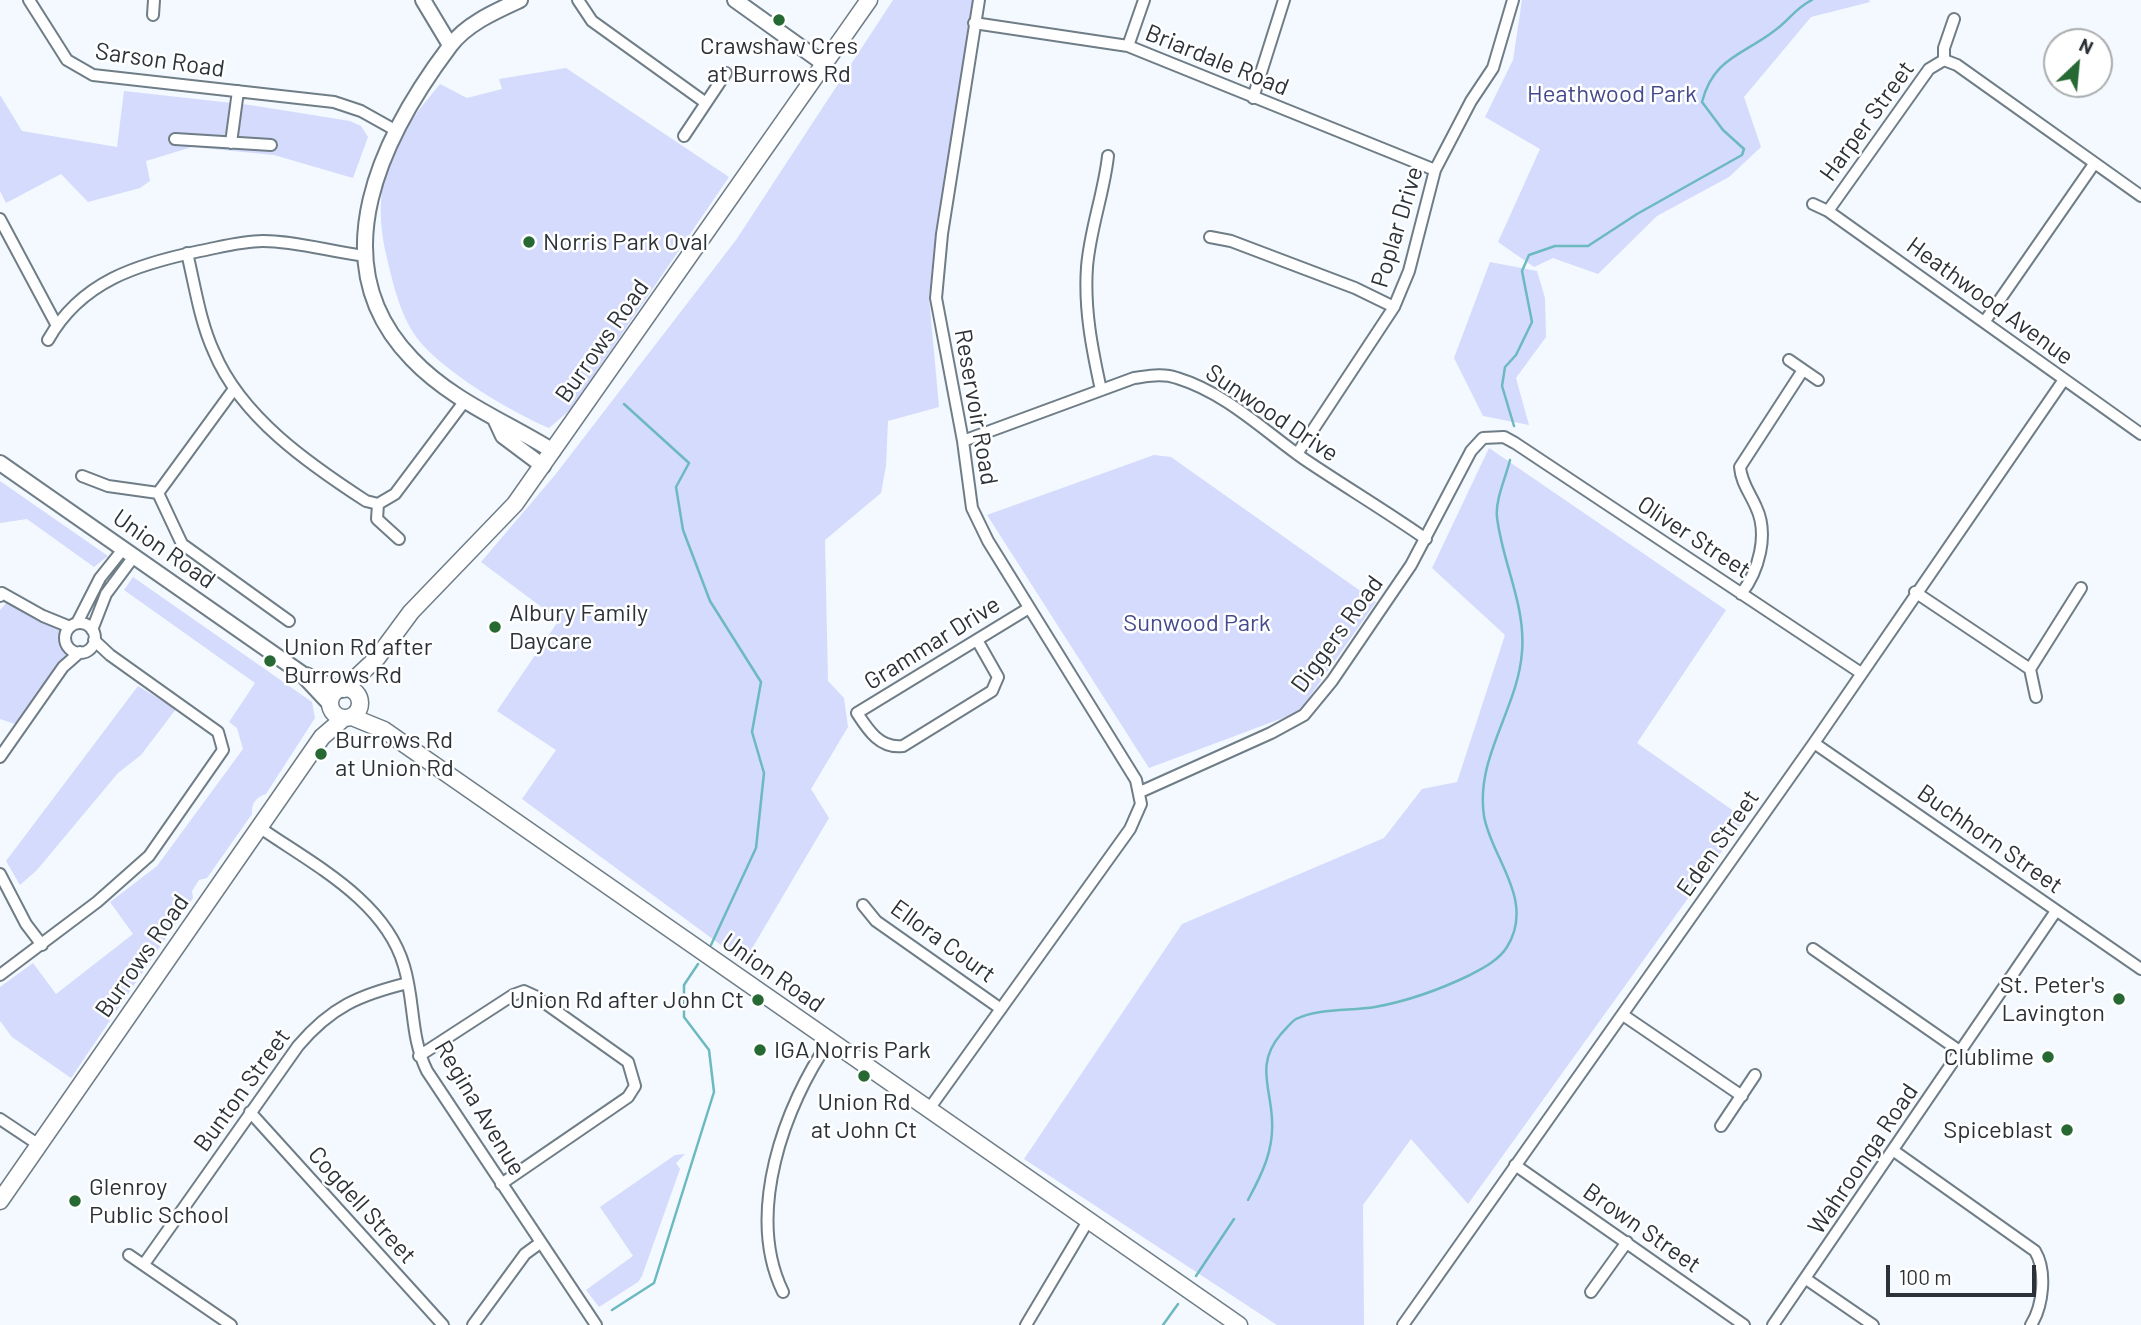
<!DOCTYPE html>
<style>
body{margin:0}
#map{position:relative;width:2141px;height:1325px;overflow:hidden;background:#f3f9fe;font-family:Barlow,sans-serif}
canvas{display:block}
.north{position:absolute;left:2043px;top:28px;width:70px;height:70px;box-sizing:border-box;background:#fff;border:2px solid #abadaf;border-radius:50%;rotate:26deg;font-size:19px;font-weight:700;line-height:28px;text-align:center;color:#2c3237}
.north::after{content:'';display:block;margin:auto;width:24px;height:32px;background:#276933;clip-path:polygon(50% 0,100% 100%,50% 72%,0 100%)}
.scale{position:absolute;left:1886px;top:1265px;width:150px;height:32px;box-sizing:border-box;border:4px solid #2c3237;border-top:0;padding-left:9px;font-size:21px;line-height:24px;white-space:nowrap;color:#2c3237;-webkit-text-stroke:5px #fff;paint-order:stroke}
</style>
<div id="map">
<canvas width="2141" height="1325"></canvas>
<div class="north">N</div>
<div class="scale">100 m</div>
</div>
<script>
const ctx = document.querySelector('canvas').getContext('2d');
ctx.lineJoin = 'round';
function fillPath(path, color) { ctx.fillStyle = color; ctx.fill(path, 'evenodd'); }
function stroke(path, color, width, dash) { ctx.strokeStyle = color; ctx.lineWidth = width; ctx.lineCap = dash ? 'butt' : 'round'; ctx.setLineDash(dash || []); ctx.stroke(path); }
function drawText(font, color, halo, rows, align = 'center') {
  ctx.font = font + ' Barlow,sans-serif'; ctx.lineWidth = 5; ctx.setLineDash([]); ctx.textBaseline = 'middle'; ctx.strokeStyle = halo; ctx.fillStyle = color; for (const [text, x, y, turn = 0] of rows) {
    ctx.save(); ctx.translate(x, y); ctx.rotate((+turn || 0) * Math.PI / 180); ctx.textAlign = isNaN(turn) ? turn : align; if (halo) ctx.strokeText(text, 0, 0); ctx.fillText(text, 0, 0); ctx.restore();
  }
}
const green = new Path2D(`
 M893 0H973L934 246 929 297 939 407 888 421 886 466 881 493 825 540 828 681 844 698 848 727 811 789 829 818 744 962 522 799 556 750 497 711 559 620 481 562 555 475 736 240Z
 M1522 0H1869L1870 2 1811 17 1744 97 1761 147 1729 177 1657 216 1598 274 1553 258 1534 267 1498 242 1540 149 1485 117 1513 60Z
 M566 68 729 177 570 410 549 428C511 412 442 371 417 338 399 313 393 283 386 254 379 223 378 189 390 159 401 131 421 107 440 84L467 98 502 89 499 79Z
 M124 91 250 105 350 121 361 126 368 137 353 178 274 155 192 147 146 161 150 181 140 188 88 202 61 174 6 203 0 191V95L22 131 117 147Z
 M1490 262 1537 271 1545 298 1546 337 1516 378 1529 425 1483 416 1454 358Z
 M1489 448 1726 610 1637 743 1745 819 1468 1204 1411 1139 1363 1205 1364 1325H1277L1024 1159 1182 924 1384 838 1422 789 1457 782 1505 635 1432 568Z
 M1154 455 1171 457 1376 602 1299 712 1149 768 987 515Z
 M0 481 108 556 94 567 27 519 0 523Z
 M133 577 312 702 315 718 266 794C256 797 251 804 252 814L207 878 199 880 192 891 193 898 71 1078 12 1037 0 1021V987L33 963 56 994 133 934 110 902 157 866 243 749 237 728 229 722 255 683 124 590Z
 M9 600 63 628 70 650 68 659 18 725 0 719V610Z
 M138 686 176 709 141 755 118 773 37 870 20 885 6 861Z
 M685 1154 676 1163 680 1169 642 1276 638 1282 599 1307 586 1290 633 1256 600 1207 675 1155Z`);
const stream = new Path2D(`
 M624 404 689 463 676 487 683 530 710 601 761 682 752 732 764 773 756 848 711 945
 M1514 426 1502 386 1505 367 1516 355 1532 322 1522 271 1529 255 1555 246H1588L1637 214 1742 155 1744 149 1723 130 1702 102C1713 58 1743 55 1774 31 1789 21 1794 9 1812 0
 M1248 1200C1262 1174 1274 1150 1272 1120 1271 1088 1255 1064 1281 1034 1285 1030 1291 1022 1296 1019 1318 1008 1350 1011 1375 1007 1408 1001 1439 990 1470 975 1483 968 1499 960 1507 947 1536 900 1491 858 1484 816 1475 757 1518 709 1522 652 1526 605 1502 562 1497 517 1495 500 1506 477 1510 460
 M1196 1276 1234 1219
 M612 1310 654 1283 714 1092 709 1050 684 1017V985L698 964
 M1163 1325 1178 1304`);
const minor = new Path2D(`
 M29 0 67 60 93 75 334 102 361 111 395 130
 M578 0 592 21 706 103
 M153 15 154 0
 M974 23 1128 46 1435 170
 M1128 46 1144 0
 M1944 60 1957 65 2141 196
 M1944 60V48L1954 19
 M1253 98 1284 0
 M684 136 726 73
 M175 139 271 145
 M231 143 238 91
 M1813 204 1828 211 2141 434
 M1828 211 1929 69 1944 60
 M0 219 56 324
 M1210 237 1231 241 1355 288 1394 307
 M187 253C195 286 200 322 214 352 241 417 309 464 366 501L378 504 395 494 464 402
 M1985 321 2094 164
 M48 340C81 281 138 264 200 251 221 247 242 241 263 241 297 241 331 252 365 256
 M1789 360 1818 380
 M234 389 158 493 182 544 289 621
 M1101 390C1092 349 1084 309 1087 267 1090 229 1104 193 1108 156
 M963 441 1134 378C1149 376 1163 373 1177 378 1226 393 1263 430 1304 459 1344 486 1386 511 1426 539
 M1297 454 1394 307 1409 271 1435 170 1471 101 1493 68 1513 0
 M82 476 108 486 158 493
 M378 504 377 519 399 539
 M1915 592 2030 669 2036 697
 M1741 594C1759 571 1769 534 1756 507 1750 493 1741 482 1740 467L1803 370
 M0 596 2 593 43 616 70 627
 M77 623 100 578 124 548
 M65 638a15 15 0 1 1 30 0a15 15 0 1 1-30 0Z
 M92 630 106 594 135 555
 M977 640 998 677 992 691 903 746C880 749 868 730 857 713L1029 608
 M2030 669 2081 588
 M1814 743 2141 969
 M0 757 63 667 80 652
 M1140 792 1271 733 1304 715 1332 681 1411 565 1471 451 1483 438 1504 437 1515 443 1861 673
 M259 827C312 864 385 900 404 966 415 1002 410 1037 427 1071L596 1325
 M0 874 26 924 42 945
 M863 905 876 921 1001 1009
 M1813 949 1961 1052
 M0 975 97 902 149 856 223 750 218 732 110 655 94 640
 M1623 1015 1742 1096
 M419 1056 513 995 524 991 535 996 628 1062 635 1086 628 1097 501 1184
 M929 1109 1130 829 1141 804 1136 780 988 541 972 508 963 441 936 298 942 234 979 0
 M250 1112 443 1325
 M0 1119 39 1145
 M1721 1126 1755 1075
 M1894 1151 2035 1251C2047 1271 2043 1306 2031 1325
 M1515 1165 1744 1325
 M129 1255 231 1325
 M144 1264 298 1046C331 1007 359 995 408 983
 M1806 1279 1873 1325
 M783 1292C745 1214 784 1106 830 1040
 M1591 1292 1627 1242
 M473 1325 525 1254 540 1243
 M1026 1325 1088 1221
 M1403 1325 1814 743 2063 381
 M1773 1325 2056 911`);
const tertiary = new Path2D(`
 M423 0 450 45
 M520 0C496 11 466 24 450 46 383 135 318 262 412 359 452 401 505 421 553 451
 M735 0 823 63
 M496 421 503 436 543 466
 M0 463 301 673 330 704
 M306 675 340 690`);
const secondary = new Path2D(`
 M330 703a15 15 0 1 1 30 0a15 15 0 1 1-30 0Z
 M344 689 377 658 411 612 515 504 869 0
 M352 717 384 730 1239 1325
 M0 1201 322 737 344 718`);
const markers = [
 [779,20,7,"#276933"],
 [529,242,7,"#276933"],
 [495,627,7,"#276933"],
 [270,661,7,"#276933"],
 [321,754,7,"#276933"],
 [2119,999,7,"#276933"],
 [758,1000,7,"#276933"],
 [760,1050,7,"#276933"],
 [2048,1057,7,"#276933"],
 [864,1076,7,"#276933"],
 [2067,1130,7,"#276933"],
 [75,1201,7,"#276933"]
];
const poiNames = [
 ["Crawshaw Cres",779,46,"center"],
 ["at Burrows Rd",779,74,"center"],
 ["Norris Park Oval",543,242],
 ["Albury Family",509,613],
 ["Daycare",509,641],
 ["Union Rd after",284,647],
 ["Burrows Rd",284,675],
 ["Burrows Rd",335,740],
 ["at Union Rd",335,768],
 ["St. Peter's",2105,985,"right"],
 ["Lavington",2105,1013,"right"],
 ["Union Rd after John Ct",744,1000,"right"],
 ["IGA Norris Park",774,1050],
 ["Clublime",2034,1057,"right"],
 ["Union Rd",864,1102,"center"],
 ["at John Ct",864,1130,"center"],
 ["Spiceblast",2053,1130,"right"],
 ["Glenroy",89,1187],
 ["Public School",89,1215]
];
const streetNames = [
 ["Sarson Road",160,60,8],
 ["Briardale Road",1217,60,22],
 ["Harper Street",1867,121,-54],
 ["Poplar Drive",1397,227,-73],
 ["Heathwood Avenue",1990,301,36],
 ["Burrows Road",602,341,-55],
 ["Reservoir Road",976,407,80],
 ["Sunwood Drive",1272,413,34],
 ["Oliver Street",1694,537,33],
 ["Union Road",164,549,35],
 ["Diggers Road",1337,634,-54],
 ["Grammar Drive",932,643,-32],
 ["Buchhorn Street",1990,839,35],
 ["Eden Street",1718,843,-55],
 ["Ellora Court",943,941,36],
 ["Burrows Road",142,956,-55],
 ["Union Road",773,973,35],
 ["Bunton Street",242,1090,-54],
 ["Regina Avenue",480,1108,59],
 ["Wahroonga Road",1863,1159,-56],
 ["Cogdell Street",362,1205,48],
 ["Brown Street",1642,1228,35]
];
const parkNames = [
 ["Heathwood Park",1612,94],
 ["Sunwood Park",1197,623]
];
fillPath(green, '#d5dbfc');
stroke(stream, '#6cb9c0', 2.5);
stroke(minor, '#6f7d87', 14);
stroke(tertiary, '#6f7d87', 18);
stroke(secondary, '#6f7d87', 19);
stroke(minor, '#fff', 10);
stroke(tertiary, '#fff', 14);
stroke(secondary, '#fff', 16);
for (const [x, y, r, color] of markers) { const dot = new Path2D(); dot.arc(x, y, r, 0, 2 * Math.PI); ctx.fillStyle = color; ctx.fill(dot); stroke(dot, '#fff', 2.5); }
drawText('24px', '#2c3237', '#fff', poiNames, 'left');
drawText('24px', '#2c3237', '#fff', streetNames);
drawText('24px', '#454a8c', '#fff', parkNames);
</script>
